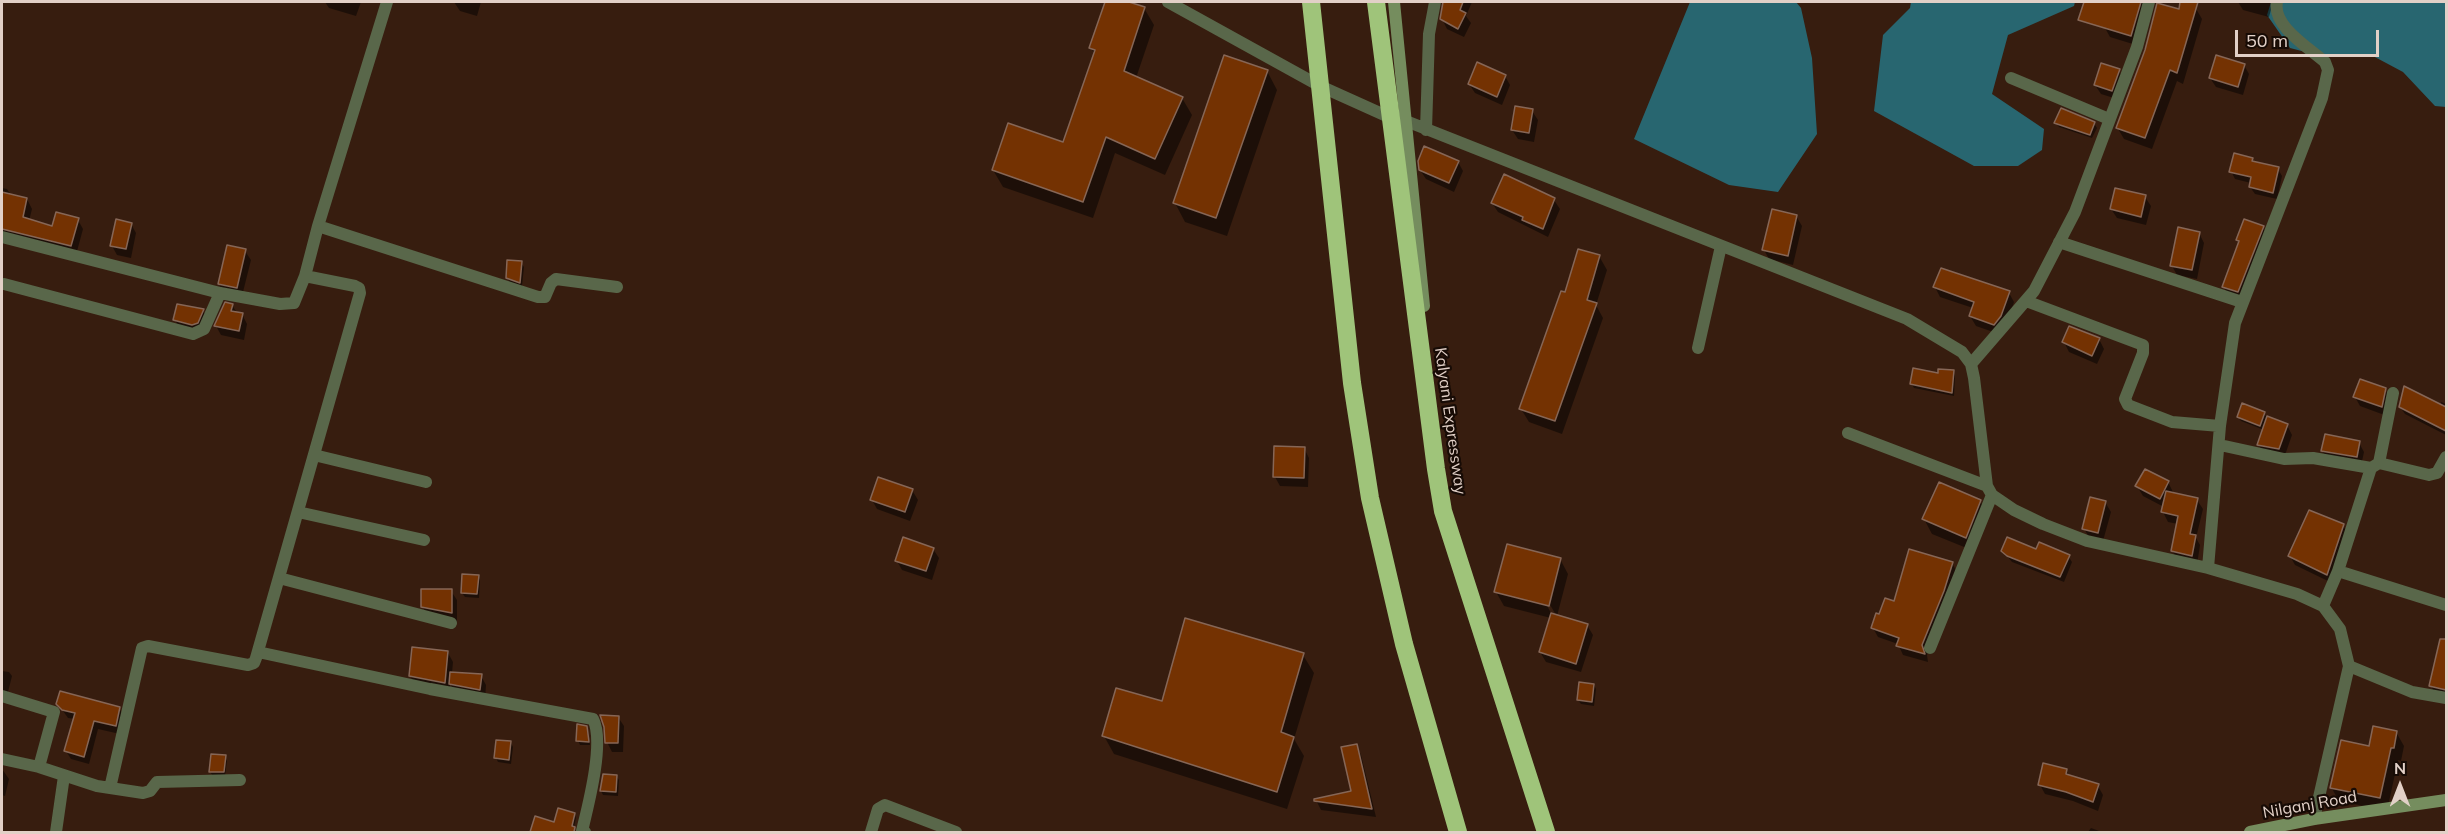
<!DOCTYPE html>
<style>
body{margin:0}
#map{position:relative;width:2448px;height:834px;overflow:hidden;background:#371d0f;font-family:Mulish,sans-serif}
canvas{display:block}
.frame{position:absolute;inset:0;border:3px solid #e2d0c7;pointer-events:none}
.north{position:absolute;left:2370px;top:756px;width:60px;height:60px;-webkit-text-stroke:4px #170b05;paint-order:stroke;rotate:0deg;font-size:16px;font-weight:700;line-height:24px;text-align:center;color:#e2d0c7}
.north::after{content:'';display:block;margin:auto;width:21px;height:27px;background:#e2d0c7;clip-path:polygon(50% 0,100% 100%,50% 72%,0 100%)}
.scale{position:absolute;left:2235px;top:30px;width:144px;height:27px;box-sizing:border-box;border:3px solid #e2d0c7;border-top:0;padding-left:8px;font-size:18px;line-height:21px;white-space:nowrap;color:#e2d0c7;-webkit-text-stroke:4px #170b05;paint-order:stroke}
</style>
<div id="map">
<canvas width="2448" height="834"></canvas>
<div class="frame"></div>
<div class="north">N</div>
<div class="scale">50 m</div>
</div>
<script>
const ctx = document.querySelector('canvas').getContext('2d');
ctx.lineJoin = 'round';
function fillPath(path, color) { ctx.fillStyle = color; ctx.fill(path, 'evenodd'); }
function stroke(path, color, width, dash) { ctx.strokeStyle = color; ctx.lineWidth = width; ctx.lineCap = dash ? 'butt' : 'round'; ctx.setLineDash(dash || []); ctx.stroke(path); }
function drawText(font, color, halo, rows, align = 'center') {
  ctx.font = font + ' Mulish,sans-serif'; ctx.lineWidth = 4.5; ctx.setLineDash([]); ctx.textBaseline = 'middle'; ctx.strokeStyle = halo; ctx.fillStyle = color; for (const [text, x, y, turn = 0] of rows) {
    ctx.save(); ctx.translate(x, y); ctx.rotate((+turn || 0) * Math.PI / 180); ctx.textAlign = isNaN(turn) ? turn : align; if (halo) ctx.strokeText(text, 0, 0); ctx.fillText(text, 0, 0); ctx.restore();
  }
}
const water = new Path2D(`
 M1690 2H1796L1801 8 1812 58 1817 134 1778 192 1729 185 1634 139Z
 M1911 2H2075L2074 6 2008 35 1992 94 2044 129 2042 150 2018 166H1974L1874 111 1883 35 1910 8Z
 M2271 2H2446V107L2435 106 2403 72 2373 56H2321L2290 48 2267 15Z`);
const shadow = new Path2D(`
 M325 2H361L356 16 329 8Z
 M454 2H481L477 16 460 11Z
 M1107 2H1124L1144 8 1154 25 1136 78 1182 98 1192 115 1165 175 1115 153 1093 218 1003 187 993 170 1064 144 1095 55 1091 48Z
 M1446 2H1472L1466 16 1471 23 1464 37 1447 29 1442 19Z
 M2113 2H2152L2136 45 2110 37 2105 28Z
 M2238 2H2273L2269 17 2243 10Z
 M2195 7 2202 19 2183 84 2177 81 2152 149 2124 139 2117 127 2180 11Z
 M2244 65 2249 74 2243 95 2216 87 2210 78Z
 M1267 71 1277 90 1227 236 1185 222 1175 203Z
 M2119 71 2124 80 2117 99 2101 94 2095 85Z
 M1505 76 1510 85 1502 105 1475 93 1469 84Z
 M1532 111 1538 120 1534 142 1518 139 1512 130Z
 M2056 123H2094L2097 128 2092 138 2059 127Z
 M2252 160 2254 163 2278 169 2282 176 2277 199 2255 194 2250 187 2251 183 2235 179 2231 171Z
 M1458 162 1463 171 1454 192 1426 179 1420 170Z
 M2 188 7 189 11 195 27 199 32 209 29 221 53 228 78 220 83 229 76 255 2 240Z
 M2145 197 2151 206 2146 225 2117 218 2111 209Z
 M1554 200 1560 209 1548 237 1498 212 1492 203Z
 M1796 216 1802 226 1793 265 1769 259 1764 250Z
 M131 224 136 233 131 258 117 255 112 246Z
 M2263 227 2268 236 2243 301 2229 296 2224 287 2240 243 2238 240Z
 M2199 233 2204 243 2197 279 2177 275 2172 266Z
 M245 251 251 260 242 296 224 293 219 284Z
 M1599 256 1607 270 1596 305 1603 318 1562 434 1529 422 1521 409 1566 294Z
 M521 263 524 267 522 286 510 282 507 278Z
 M1935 287 2009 293 2014 302 2006 326 1999 334 1976 326 1970 316 1973 308 1940 297Z
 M232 305 237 313 242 314 247 324 244 340 221 335 216 326Z
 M203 311 208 320 203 332 180 329 175 320Z
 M2099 339 2104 349 2097 364 2069 352 2064 342Z
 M1953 371 1955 376 1954 396 1914 388 1911 383Z
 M2385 390 2391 399 2387 416 2360 406 2355 397Z
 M2441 402 2446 404V435L2405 414 2400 407 2440 406Z
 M2264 413 2267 418 2287 425 2292 435 2284 458 2264 454 2258 444 2264 430 2241 421 2238 417Z
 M2359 443 2364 452 2361 466 2328 460 2322 451Z
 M1304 448 1309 458 1308 487 1280 486 1275 477Z
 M2168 482 2173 492 2172 494 2197 500 2203 509 2196 538 2200 545 2197 565 2178 560 2172 551 2178 524 2168 522 2163 512 2164 507 2143 496 2137 486Z
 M912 490 918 500 910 521 877 509 872 500Z
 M1980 501 1988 515 1974 551 1932 534 1924 519Z
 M2105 502 2111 512 2103 541 2089 538 2084 528Z
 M2343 525 2348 534 2332 583 2295 565 2290 556Z
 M933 549 939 558 932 580 902 570 897 561Z
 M2003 551 2068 556 2072 562 2064 582 2012 562Z
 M1560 559 1568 574 1557 616 1587 625 1593 635 1581 672 1546 662 1540 652 1551 618 1504 606 1496 592ZM1546 598 1556 615H1552L1544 600Z
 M1952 563 1957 572 1948 601 1927 655 1928 662 1903 655 1898 644 1878 637 1873 628 1895 603Z
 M478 576 480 580 479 598 465 597 462 593Z
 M451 591 457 600V622L428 616 422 606Z
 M448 653 453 662 452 673 481 676 486 685 485 699 456 693 450 684V692L416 685 410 676Z
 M1303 655 1314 673 1294 739 1304 756 1287 809 1114 754 1104 736 1163 703Z
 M2435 668 2446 671V698L2436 695 2431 686Z
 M2 671 9 672 12 676 8 692 2 693Z
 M1594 685 1596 689 1594 706 1581 704 1578 700Z
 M58 704 119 708 124 717 120 734 98 729 89 764 71 759 66 751 75 719 68 718Z
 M618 717 624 726 623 752H612L607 742Z
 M586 728 588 732 590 745H580L578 740Z
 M2396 732 2404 746 2401 761 2398 760 2387 811 2339 801 2331 787 2370 747Z
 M511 743 513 747 511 764 498 762 496 758Z
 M1356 745 1361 755 1376 817 1321 810 1316 800 1353 792Z
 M213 756 225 757 227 761 225 776H213L210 772Z
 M2 769 9 779 5 796 2 795Z
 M2066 770 2070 777 2098 786 2103 795 2098 811 2073 801 2045 794 2040 785Z
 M604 776H616L619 780 618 796 603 795 601 791Z
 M574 814 576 818 573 831 558 828Z
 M2091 828 2102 832H2088Z`);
const building = new Path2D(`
 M1105 2H1129L1145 7 1124 71 1183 97 1155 159 1106 137 1083 202 992 170 1008 123 1063 142 1095 50 1089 48Z
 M1443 2H1463L1460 10 1466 13 1458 29 1440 19Z
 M2084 2H2141L2131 36 2078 20Z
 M2180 2H2198L2177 73 2170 70 2145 138 2116 128 2145 50 2157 3 2179 9Z
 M1224 55 1268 70 1216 218 1173 203Z
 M2216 55 2245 64 2238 87 2209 78Z
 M1477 62 1506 75 1497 97 1468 84Z
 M2101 63 2120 69 2112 91 2094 85Z
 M1515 106 1533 109 1529 133 1511 130Z
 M2061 108 2095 122 2090 135 2054 123Z
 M1424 146 1459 161 1449 183 1419 170 1418 161Z
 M2234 153 2253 158 2252 161 2279 167 2273 193 2249 187 2251 177 2229 172Z
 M1504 174 1555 198 1543 229 1522 220 1523 217 1491 203Z
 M2115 188 2146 195 2141 217 2110 209Z
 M2 192 27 198 23 217 52 226 56 212 79 218 71 246 2 229Z
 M1772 209 1797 215 1788 256 1762 250Z
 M116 219 132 223 126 249 110 246Z
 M2244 219 2264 226 2238 292 2222 287 2239 241 2236 240Z
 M2178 227 2200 232 2192 270 2170 266Z
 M227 245 246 249 237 288 218 284Z
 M1578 249 1600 255 1587 300 1597 303 1555 421 1519 409 1561 291 1565 292Z
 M507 260 522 261 520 283 506 278Z
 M1941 268 2010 291 2001 316 1994 325 1969 316 1974 302 1933 287Z
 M225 302 233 304 231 311 243 313 239 331 214 326Z
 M177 304 204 309 198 323 192 325 173 320Z
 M2069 326 2100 338 2092 356 2062 342Z
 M1913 368 1938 373V369L1954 370 1952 393 1910 384Z
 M2360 379 2386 388 2382 407 2353 397Z
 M2404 386 2446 407V431L2399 407Z
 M2242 403 2265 412 2260 426 2237 417Z
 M2267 416 2288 424 2279 449 2257 445Z
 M2325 434 2360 441 2357 457 2321 451Z
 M1274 446 1305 447 1304 478 1273 477Z
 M2145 469 2169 481 2160 499 2135 486Z
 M878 477 913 489 905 512 870 500Z
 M1939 482 1981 500 1966 538 1922 519Z
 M2166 491 2198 498 2190 534 2196 535 2192 556 2171 551 2178 516 2161 512Z
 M2090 497 2106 501 2098 533 2082 529Z
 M2309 510 2344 524 2327 575 2288 556Z
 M903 537 934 548 926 571 895 561Z
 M2007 537 2036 549 2039 542 2070 555 2060 577 2007 556 2001 551Z
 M1507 544 1561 558 1549 606 1494 592Z
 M1909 549 1953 562 1944 591 1922 645 1925 654 1896 646 1899 638 1871 628 1876 613 1879 614 1885 598 1894 601Z
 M462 574 479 575 477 594 461 593Z
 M421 589H452V613L421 607Z
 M1551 613 1588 624 1576 664 1539 652Z
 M1185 618 1304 653 1281 732 1294 737 1277 792 1102 736 1116 688 1162 701Z
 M2440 639H2446V690L2429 686Z
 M412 647 448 651 445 683 409 676Z
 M450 672 482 674 480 690 449 684Z
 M1579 682 1594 684 1592 702 1577 700Z
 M60 691 120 707 116 726 94 721 84 757 64 751 75 713 62 710 56 704Z
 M600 715 619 716 618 743H605L604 727Z
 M577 724 587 726 589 742 576 741Z
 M2373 726 2397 731 2394 748H2391L2380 798 2330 788 2341 740 2369 746Z
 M496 740 511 741 509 760 494 758Z
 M1357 744 1372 809 1314 801V799L1351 791 1341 747Z
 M211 754 226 755 224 772H209Z
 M2043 763 2067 769 2066 774 2099 784 2093 802 2066 792 2038 785Z
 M603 774 617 775 616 792 600 791Z
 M558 808 575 813 572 826 575 827 574 832H530L535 816 554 822Z`);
const street = new Path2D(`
 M1168 2 1320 86 1391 118 1406 121 1907 319 1962 352 1971 364 1974 378 1987 486 1992 495 2014 510 2043 524 2087 541 2208 568 2297 594 2323 606 2340 629 2349 666 2314 819
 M2011 78 2109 119
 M1426 130 1429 34 1435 2
 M318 226 538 297H545L551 283 556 279 617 287
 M2 237 220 293 280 304 294 303 305 276 318 226 387 2
 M2059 242 2242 302
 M4 284 193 334 204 329 220 293
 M2026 301 2143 345V353L2125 399 2128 405 2172 422 2220 426
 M1698 348 1721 246
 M1971 364 2034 291 2075 212 2137 47 2149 2
 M1848 433 1987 486
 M2220 445 2284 459 2313 458 2371 468
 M314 455 426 482
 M2379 463 2393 393
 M298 512 424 540
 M2208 568 2220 426 2235 323 2322 98 2328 70 2325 62C2308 47 2272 26 2277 2
 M2338 571 2446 605
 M279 578 451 623
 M2323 606 2338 571 2371 468 2379 463 2429 475 2437 473 2446 457
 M1930 648 1992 495
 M258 652 430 689 593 719C605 742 588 806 582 831L585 832
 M2349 666 2412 692 2446 698
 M2 696 54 712 39 767
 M2 759 39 767 97 786 143 793 150 791 157 782 240 780
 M110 788 142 648 148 646 248 665 254 663 256 658 360 293 359 288 355 286 305 276
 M56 832 64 776
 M871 832 878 809 885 805 956 832`);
const secondary = new Path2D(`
 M1394 2 1424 306
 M2250 832 2314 819 2446 800`);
const highway = new Path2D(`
 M1311 2 1352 383 1370 498 1404 644 1458 832
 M1376 2 1436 469 1443 511 1546 832`);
const streetNames = [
 ["Kalyani Expressway",1450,421,82],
 ["Nilganj Road",2310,805,-10]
];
fillPath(water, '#286670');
fillPath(shadow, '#0007');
fillPath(building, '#743202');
stroke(building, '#866656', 1.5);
stroke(street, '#59674a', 12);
stroke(secondary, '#758d5e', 12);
stroke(highway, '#9fc47a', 18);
drawText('16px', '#e2d0c7', '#170b05', streetNames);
</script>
